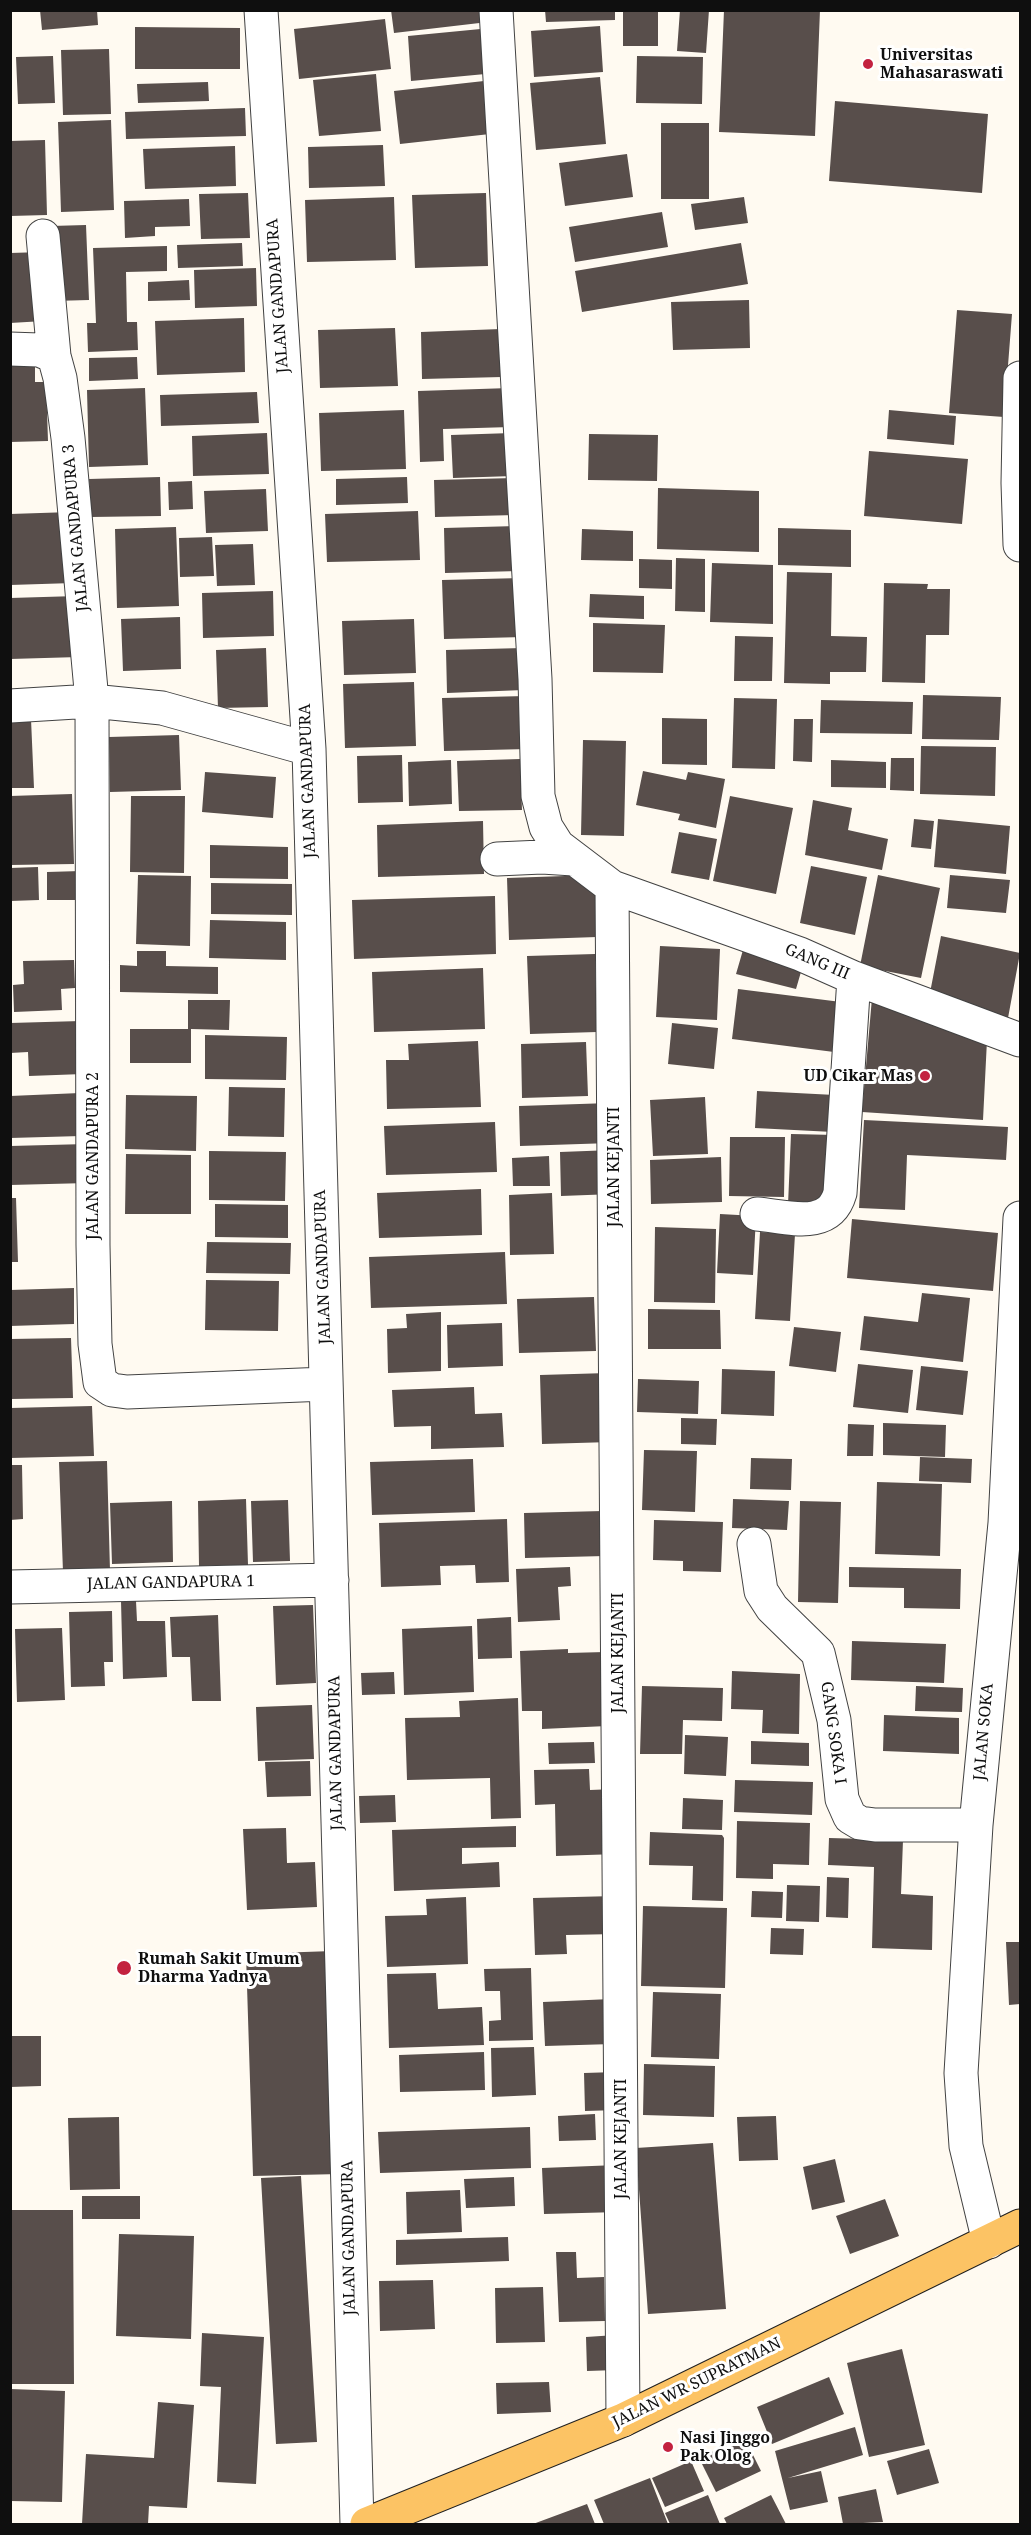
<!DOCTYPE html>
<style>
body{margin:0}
#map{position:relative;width:1031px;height:2535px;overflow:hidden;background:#fffaf1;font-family:"Noto Serif",serif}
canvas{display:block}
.frame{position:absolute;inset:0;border:12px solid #0f0f0f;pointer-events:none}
</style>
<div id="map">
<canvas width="1031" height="2535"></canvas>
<div class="frame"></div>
</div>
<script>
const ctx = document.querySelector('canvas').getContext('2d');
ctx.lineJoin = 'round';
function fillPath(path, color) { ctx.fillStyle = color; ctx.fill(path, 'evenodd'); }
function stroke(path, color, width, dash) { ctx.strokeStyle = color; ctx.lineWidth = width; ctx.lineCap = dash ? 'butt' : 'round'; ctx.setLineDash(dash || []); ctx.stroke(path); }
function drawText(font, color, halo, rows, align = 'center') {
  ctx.font = font + ' "Noto Serif",serif'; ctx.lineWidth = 6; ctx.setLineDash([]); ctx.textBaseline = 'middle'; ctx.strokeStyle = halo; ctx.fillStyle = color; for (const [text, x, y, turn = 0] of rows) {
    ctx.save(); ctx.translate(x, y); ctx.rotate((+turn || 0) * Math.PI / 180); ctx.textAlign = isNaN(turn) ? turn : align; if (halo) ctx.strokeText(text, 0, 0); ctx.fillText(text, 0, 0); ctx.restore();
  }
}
const building = new Path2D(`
 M40 10H97L98 25 42 30Z
 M391 10H487L488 22 394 33Z
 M545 10H615V20L546 22Z
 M623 10H658V46H623Z
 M680 10H709L706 53 677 51Z
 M724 10H820L815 136 719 132Z
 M385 19 391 69 299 79 294 29Z
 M600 26 603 72 534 77 531 31Z
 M135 27 240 28V69H135Z
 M491 28 496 73 411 81 408 36Z
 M109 49 111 114 63 115 61 50Z
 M53 56 55 103 18 104 16 57Z
 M637 56 703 57 702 104 636 103Z
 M376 74 381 131 319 136 313 80Z
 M600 77 606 144 536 150 530 83Z
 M493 80 499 133 400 144 394 91Z
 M208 82 209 101 138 103 137 84Z
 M835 101 988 114 982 193 829 181Z
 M245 108 246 136 126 139 125 112Z
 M111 120 114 210 61 212 58 122Z
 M661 123H709V199H661Z
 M45 140 47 215 10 216V141Z
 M383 145 385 186 309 188 308 147Z
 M235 146 236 186 145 189 143 149Z
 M627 154 633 197 565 206 559 163Z
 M248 193 250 238 201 239 199 194Z
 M486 193 488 266 415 268 412 195Z
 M394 197 396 260 307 262 305 200Z
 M744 197 748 223 695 230 691 204Z
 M189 199 190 226 155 227V236L125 238 124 201Z
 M662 212 668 247 575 262 569 227Z
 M86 225 89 300 53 301 51 226Z
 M242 243 243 266 178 268 177 245Z
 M741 243 748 284 582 312 575 271Z
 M167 246V271L126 272 127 322H137L138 350 88 352 87 323H96L93 248Z
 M42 252 44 321 10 323V253Z
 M256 268 257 306 195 308 194 270Z
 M189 280 190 300 148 301V282Z
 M749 300 750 348 673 350 671 302Z
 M957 310 1012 314 1004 417 949 413Z
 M244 318 245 372 157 375 155 321Z
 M395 328 398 386 320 388 318 330Z
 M501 329 502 377 422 379 421 332Z
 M137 357 138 379 89 381V358Z
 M10 363H35V382H46L48 441 10 442Z
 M145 388 148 465 89 467 87 390Z
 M510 388 511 427 443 429 444 461 420 462 418 391Z
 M257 392 259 423 161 426 160 395Z
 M404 410 406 469 321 471 319 413Z
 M889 410 956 416 954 445 887 439Z
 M267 433 269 474 193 476 192 436Z
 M512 433 513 476 453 478 451 435Z
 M589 434 658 435 657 481 588 480Z
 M869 451 968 459 962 524 864 516Z
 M160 477 161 516 91 517 89 479Z
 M407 477 408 503 336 505V479Z
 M515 478 516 515 435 517 434 480Z
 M192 481 193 509 169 510 168 482Z
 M658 488 759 491V552L657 549Z
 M266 489 268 531 206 533 204 491Z
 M418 511 420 560 327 562 325 514Z
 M71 512 73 583 10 585V514Z
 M517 526 519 571 445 573 444 528Z
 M176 527 179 606 117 608 115 529Z
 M778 528 851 530V567L778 565Z
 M582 529 633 531V561L581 560Z
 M212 537 214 576 180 577 179 538Z
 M253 544 255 585 217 586 215 545Z
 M676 558 705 559V612L675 611Z
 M639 559 672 560V589L639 588Z
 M712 563 773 565V624L710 622Z
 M787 572 832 573 831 636 867 637 866 672H830V684L784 683Z
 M522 578 524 637 444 639 442 580Z
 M884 583 928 584 927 589H950L949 635H926L925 683 882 682Z
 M273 591 274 636 203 638 202 593Z
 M590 594 644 596V619L589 617Z
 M77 596 79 657 10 659V598Z
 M180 617 181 669 123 671 121 619Z
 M414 619 416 673 344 675 342 621Z
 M593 623 665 625 663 673 593 672Z
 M735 636 773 637 772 681H734Z
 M266 648 268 707 218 708 216 650Z
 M523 648 524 690 447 693 446 650Z
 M414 682 416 746 345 748 343 684Z
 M923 695 1001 697 999 740 922 739Z
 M526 696 528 749 444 751 442 698Z
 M734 698 777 699 775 769 732 768Z
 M821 700 913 702 912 734 820 733Z
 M662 718 707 719V765L662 764Z
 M10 719H31L34 788H10Z
 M794 719H813L812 762 793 761Z
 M179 735 181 790 110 792 109 737Z
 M583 740 626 741 624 836 581 835Z
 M921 746 996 747 995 796 920 794Z
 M402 755 403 802 358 803 357 756Z
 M891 758H914V791L890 790Z
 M520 759 522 810 459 811 457 761Z
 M451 760 452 804 409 806 408 762Z
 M831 760 886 762V788L831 787Z
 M643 771 686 780 688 772 725 779 716 828 678 820 680 814 636 805Z
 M205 772 276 777 273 818 202 812Z
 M72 794 74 864 10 865V796Z
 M131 796H185L184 873 130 872Z
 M730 796 793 808 776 894 713 881Z
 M813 800 852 808 848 830 888 839 882 870 805 855Z
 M914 819 934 821 931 849 911 847Z
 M938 819 1010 826 1006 874 934 867Z
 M483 821 484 874 378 877 377 825Z
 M679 832 717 839 709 880 671 873Z
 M210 845 288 847V879L210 878Z
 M811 866 867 877 855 935 800 923Z
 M38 867 39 900 10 901V868Z
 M81 871 83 900H47V872Z
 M138 875 191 876 190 946 136 944Z
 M594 875 597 937 509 940 507 878Z
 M878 875 940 888 921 978 860 966Z
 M950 875 1010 880 1006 913 947 908Z
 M211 883 292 884V915L211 914Z
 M495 896 496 954 354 959 352 900Z
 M210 920 286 922V960L209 958Z
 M941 936 1020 953 1008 1018 928 1003Z
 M660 946 720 949 717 1020 656 1017Z
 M743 950 803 965 796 989 736 974Z
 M137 951H166V966L218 967V994L120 992V965L137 966Z
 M595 954 597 1032 530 1034 527 956Z
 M74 960 75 988 61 989 62 1010 14 1012 13 985 24 984 23 961Z
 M483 968 485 1029 374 1032 372 972Z
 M738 989 841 1002 834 1052 732 1039Z
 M872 998 987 1040 983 1120 862 1112Z
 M188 1000H230L229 1030 191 1029V1063H130V1029H188Z
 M81 1021 83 1074 29 1076 28 1052 10 1053V1023Z
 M672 1023 718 1028 714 1069 668 1064Z
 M205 1035 287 1037 286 1080 205 1079Z
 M478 1041 481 1107 387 1109 386 1060H409L408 1044Z
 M586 1042 588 1096 522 1098 521 1044Z
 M229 1087 285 1088 284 1137 228 1136Z
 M757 1091 835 1095 833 1132 755 1128Z
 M80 1093 81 1136 10 1138V1096Z
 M126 1095 197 1096 196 1151 125 1149Z
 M705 1097 708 1154 653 1156 650 1100Z
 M610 1103 611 1143 520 1146 519 1106Z
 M864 1120 1008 1127 1006 1160 907 1155 905 1210 859 1208Z
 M495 1122 497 1172 386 1175 384 1126Z
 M791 1134 836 1135 834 1206 788 1205Z
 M730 1137H785L784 1197 729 1196Z
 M87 1144 88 1183 10 1185V1146Z
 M613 1150 614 1194 561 1196 560 1152Z
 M209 1151 286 1152 285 1201 209 1200Z
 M126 1154 191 1155V1214H125Z
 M549 1156 550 1186H513L512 1158Z
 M721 1157 722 1202 651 1204 650 1160Z
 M481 1189 482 1235 379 1238 377 1193Z
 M552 1193 554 1254 510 1255 509 1195Z
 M10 1198H16L18 1262H10Z
 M215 1204 288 1205V1238L215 1237Z
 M720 1214 756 1216 753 1275 717 1273Z
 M852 1219 998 1233 993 1291 847 1278Z
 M655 1227 716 1229 715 1303 654 1302Z
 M760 1232 795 1234 790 1321 755 1319Z
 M207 1242 291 1243 290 1274 206 1273Z
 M505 1252 507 1304 371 1308 369 1257Z
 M206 1280 279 1281 278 1331 205 1330Z
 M74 1288V1324L10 1326V1290Z
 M922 1293 970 1298 963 1362 860 1350 864 1316 918 1322Z
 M594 1297 596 1351 519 1353 517 1299Z
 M648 1309 720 1310 721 1349H648Z
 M441 1312V1371L388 1373 387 1329 407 1328 406 1314Z
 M502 1323 503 1366 448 1368 447 1325Z
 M794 1327 841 1332 836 1372 789 1366Z
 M71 1338 73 1398 10 1399V1339Z
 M858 1364 913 1370 908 1413 853 1407Z
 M921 1366 968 1371 963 1415 916 1410Z
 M722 1369 775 1371 774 1416 721 1414Z
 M608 1373 611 1442 542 1444 540 1375Z
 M638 1379 699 1381 698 1414 637 1412Z
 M474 1387 475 1414 502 1413 504 1447 431 1449V1426L394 1427 392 1390Z
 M92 1406 94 1456 10 1458V1408Z
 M681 1418 717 1419 716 1445 681 1444Z
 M883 1423 946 1425 945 1457 883 1455Z
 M848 1424 874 1425 873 1456H847Z
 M644 1450 697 1451 695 1512 642 1510Z
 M920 1457 972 1459 971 1483 919 1481Z
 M751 1458 792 1459 791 1490 750 1489Z
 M473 1459 475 1512 372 1515 370 1462Z
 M107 1461 110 1571 63 1572 59 1462Z
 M10 1465H22L23 1519 10 1520Z
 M877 1482 942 1484 940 1556 875 1554Z
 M246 1499 248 1565 199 1566 198 1501Z
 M733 1499 789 1501 787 1530 732 1528Z
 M288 1500 290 1561 253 1562 251 1501Z
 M172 1501 173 1562 112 1564 110 1503Z
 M800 1501 841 1502 838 1603 798 1602Z
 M603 1511 605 1556 525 1558 524 1513Z
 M507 1519 509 1582 476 1583 475 1565 440 1566 441 1585 381 1587 379 1523Z
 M654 1520 723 1522 721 1572 683 1571V1561L653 1560Z
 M570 1567 571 1586 558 1587 560 1620 518 1622 516 1569Z
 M849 1567 961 1569 960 1609 904 1608V1588L849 1587Z
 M121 1601H136L137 1621H165L167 1677 123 1679Z
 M313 1605 316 1683 276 1685 273 1606Z
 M112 1611 113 1662H104L105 1686 71 1687 69 1612Z
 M218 1615 221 1701H192L190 1657H172L170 1617Z
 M511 1617 512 1658 478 1659 477 1619Z
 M472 1626 474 1692 404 1695 402 1629Z
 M62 1628 65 1700 17 1702 15 1629Z
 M852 1641 946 1644 944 1683 851 1680Z
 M568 1649V1653L605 1652 607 1726 542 1729V1711H522L520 1651Z
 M732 1671 800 1674 799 1734 762 1733 763 1710 731 1709Z
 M394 1672 395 1694 362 1695 361 1673Z
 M642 1686 723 1688 722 1721 683 1720 682 1754H640Z
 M916 1686 963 1688 962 1712 915 1711Z
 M518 1698 521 1818 491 1819 490 1778 407 1780 405 1718 460 1717 459 1701Z
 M312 1705 314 1759 258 1761 256 1707Z
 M884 1715 959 1718V1754L883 1751Z
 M685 1735 728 1737 726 1776 684 1774Z
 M751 1741 809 1743V1766L751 1764Z
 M594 1742 595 1763 549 1764 548 1743Z
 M310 1761 311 1796 267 1797 265 1762Z
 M589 1769 590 1790 615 1789 618 1854 556 1856 555 1804 535 1805 534 1770Z
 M735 1780 813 1782 812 1815 734 1812Z
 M395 1795 396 1822 360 1823 359 1796Z
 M683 1798 723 1800 722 1830 682 1829Z
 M737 1821 810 1823 809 1865 773 1864V1879L736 1878Z
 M516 1826V1847L462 1848V1864L499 1862 500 1887 394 1891 392 1830Z
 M286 1828 287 1863 315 1862 317 1907 247 1910 243 1829Z
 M650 1832 722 1835 724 1838 723 1901 692 1900 693 1866 649 1865Z
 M829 1838 903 1840 901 1894 933 1896 932 1950 872 1948 874 1867 828 1865Z
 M827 1877 849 1878 848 1918 826 1917Z
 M787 1885 820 1886 819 1922 786 1921Z
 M752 1891 783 1892 782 1918 751 1917Z
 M616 1896 617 1934 566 1935 567 1954 535 1955 533 1898Z
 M466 1897 468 1964 387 1967 385 1916 427 1915 426 1899Z
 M643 1906 727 1908 725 1988 641 1986Z
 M771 1928 804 1929 803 1955 770 1954Z
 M1006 1942H1020V2004L1009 2005Z
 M333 1951 340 2174 253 2176 246 1954Z
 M531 1968 533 2040 489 2041V2021L501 2020 500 1991H485L484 1969Z
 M436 1973 438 2009 482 2007 484 2045 389 2048 387 1974Z
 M653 1992 721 1994 719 2059 651 2057Z
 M611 1999 613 2044 545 2046 543 2002Z
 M10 2036H41V2086L10 2087Z
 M534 2047 536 2095 492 2097 491 2048Z
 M484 2052 485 2090 400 2092 399 2055Z
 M644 2064 715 2066 714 2117 643 2115Z
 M616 2072 618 2110 585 2111 584 2073Z
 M595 2114 596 2140 559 2141 558 2116Z
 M776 2116 778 2160 739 2161 737 2117Z
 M119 2117 120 2189 70 2190 68 2118Z
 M530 2127 531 2168 380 2173 378 2132Z
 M713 2143 726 2309 648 2314 636 2148Z
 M835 2159 845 2202 812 2210 803 2167Z
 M617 2165 619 2212 544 2214 542 2168Z
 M301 2176 317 2442 276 2444 261 2178Z
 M514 2177 515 2206 466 2208 464 2179Z
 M460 2190 462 2232 407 2234 406 2192Z
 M82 2196H140V2219H82Z
 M885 2199 899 2236 850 2254 836 2216Z
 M10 2210H73L74 2384H10Z
 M119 2234 194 2236 191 2339 116 2336Z
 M508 2237 509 2261 396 2265V2240Z
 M556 2252H576L577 2278 604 2277 605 2321 559 2322Z
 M433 2280 435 2329 380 2331 379 2281Z
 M543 2287 545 2342 496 2343 495 2288Z
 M202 2333 264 2337 256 2484 217 2482 221 2387 200 2386Z
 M616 2335 617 2370 587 2371 586 2337Z
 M902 2349 925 2445 869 2457 847 2363Z
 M829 2377 844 2414 772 2444 757 2407Z
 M549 2382 551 2412 497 2414 496 2383Z
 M10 2389 65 2391 62 2502 10 2501Z
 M158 2402 194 2405 187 2508 149 2506 148 2524H82L86 2454 154 2458Z
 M855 2427 863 2455 788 2478 821 2471 828 2502 790 2510 775 2451Z
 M744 2437 761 2471 716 2492 699 2458Z
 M929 2449 939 2483 897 2495 887 2461Z
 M691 2461 704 2491 665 2507 652 2478Z
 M650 2478 668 2524H604L594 2500Z
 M876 2489 883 2522 843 2524 838 2497Z
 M708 2495 720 2524H670L665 2513Z
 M771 2495 786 2524H727L724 2518Z
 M587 2504 595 2524H533Z`);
const street = new Path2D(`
 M261 10 309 749 357 2524
 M496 10 535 679 538 796 546 827 558 846 612 887 800 954 854 978 1020 1040
 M43 236 54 356 60 378 68 438 92 701 93 1245 95 1344 100 1382 112 1390 127 1392 326 1384
 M10 349 39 350 54 356
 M1020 378 1018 483 1020 545
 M10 706 92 701 162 708 309 749
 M497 859 542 857 574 859
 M612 887 623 2420
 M757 1214C789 1217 829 1231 840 1193L854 978
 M754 1544 761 1591 772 1608 818 1653 834 1720 842 1799 850 1817 860 1823 875 1825H976
 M10 1587 332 1580
 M989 2242 966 2146 961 2073 976 1825 1005 1523 1020 1218`);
const primary = new Path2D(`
 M367 2524 623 2420 1020 2226`);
const markers = [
 [868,64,6,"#c32240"],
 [925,1076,6,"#c32240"],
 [124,1968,8,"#c32240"],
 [668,2447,6,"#c32240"]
];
const poiNames = [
 ["Universitas",880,55],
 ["Mahasaraswati",880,73],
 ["UD Cikar Mas",913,1076,"right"],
 ["Rumah Sakit Umum",138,1959],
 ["Dharma Yadnya",138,1977],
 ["Nasi Jinggo",680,2438],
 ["Pak Olog",680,2456]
];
const streetNames = [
 ["JALAN GANDAPURA",278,296,-94],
 ["JALAN GANDAPURA 3",76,528,-95],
 ["JALAN GANDAPURA",308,781,-92],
 ["GANG III",817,962,23],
 ["JALAN GANDAPURA 2",93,1156,-90],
 ["JALAN KEJANTI",614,1167,-90],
 ["JALAN GANDAPURA",323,1267,-92],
 ["JALAN GANDAPURA 1",171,1583,-1],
 ["JALAN KEJANTI",618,1653,-90],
 ["JALAN SOKA",984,1732,-85],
 ["GANG SOKA I",833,1733,82],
 ["JALAN GANDAPURA",336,1753,-91],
 ["JALAN KEJANTI",621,2139,-90],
 ["JALAN GANDAPURA",349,2238,-91],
 ["JALAN WR SUPRATMAN",697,2383,-26]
];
fillPath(building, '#584e4b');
stroke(street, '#424242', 35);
stroke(primary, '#202020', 35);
stroke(street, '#fff', 33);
stroke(primary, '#fcc364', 33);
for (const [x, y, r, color] of markers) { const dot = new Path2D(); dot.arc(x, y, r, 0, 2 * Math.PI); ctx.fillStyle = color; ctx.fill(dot); stroke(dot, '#fff', 2); }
drawText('bold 16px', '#0f0f0f', '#fff', poiNames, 'left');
drawText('16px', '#0f0f0f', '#fff', streetNames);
</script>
